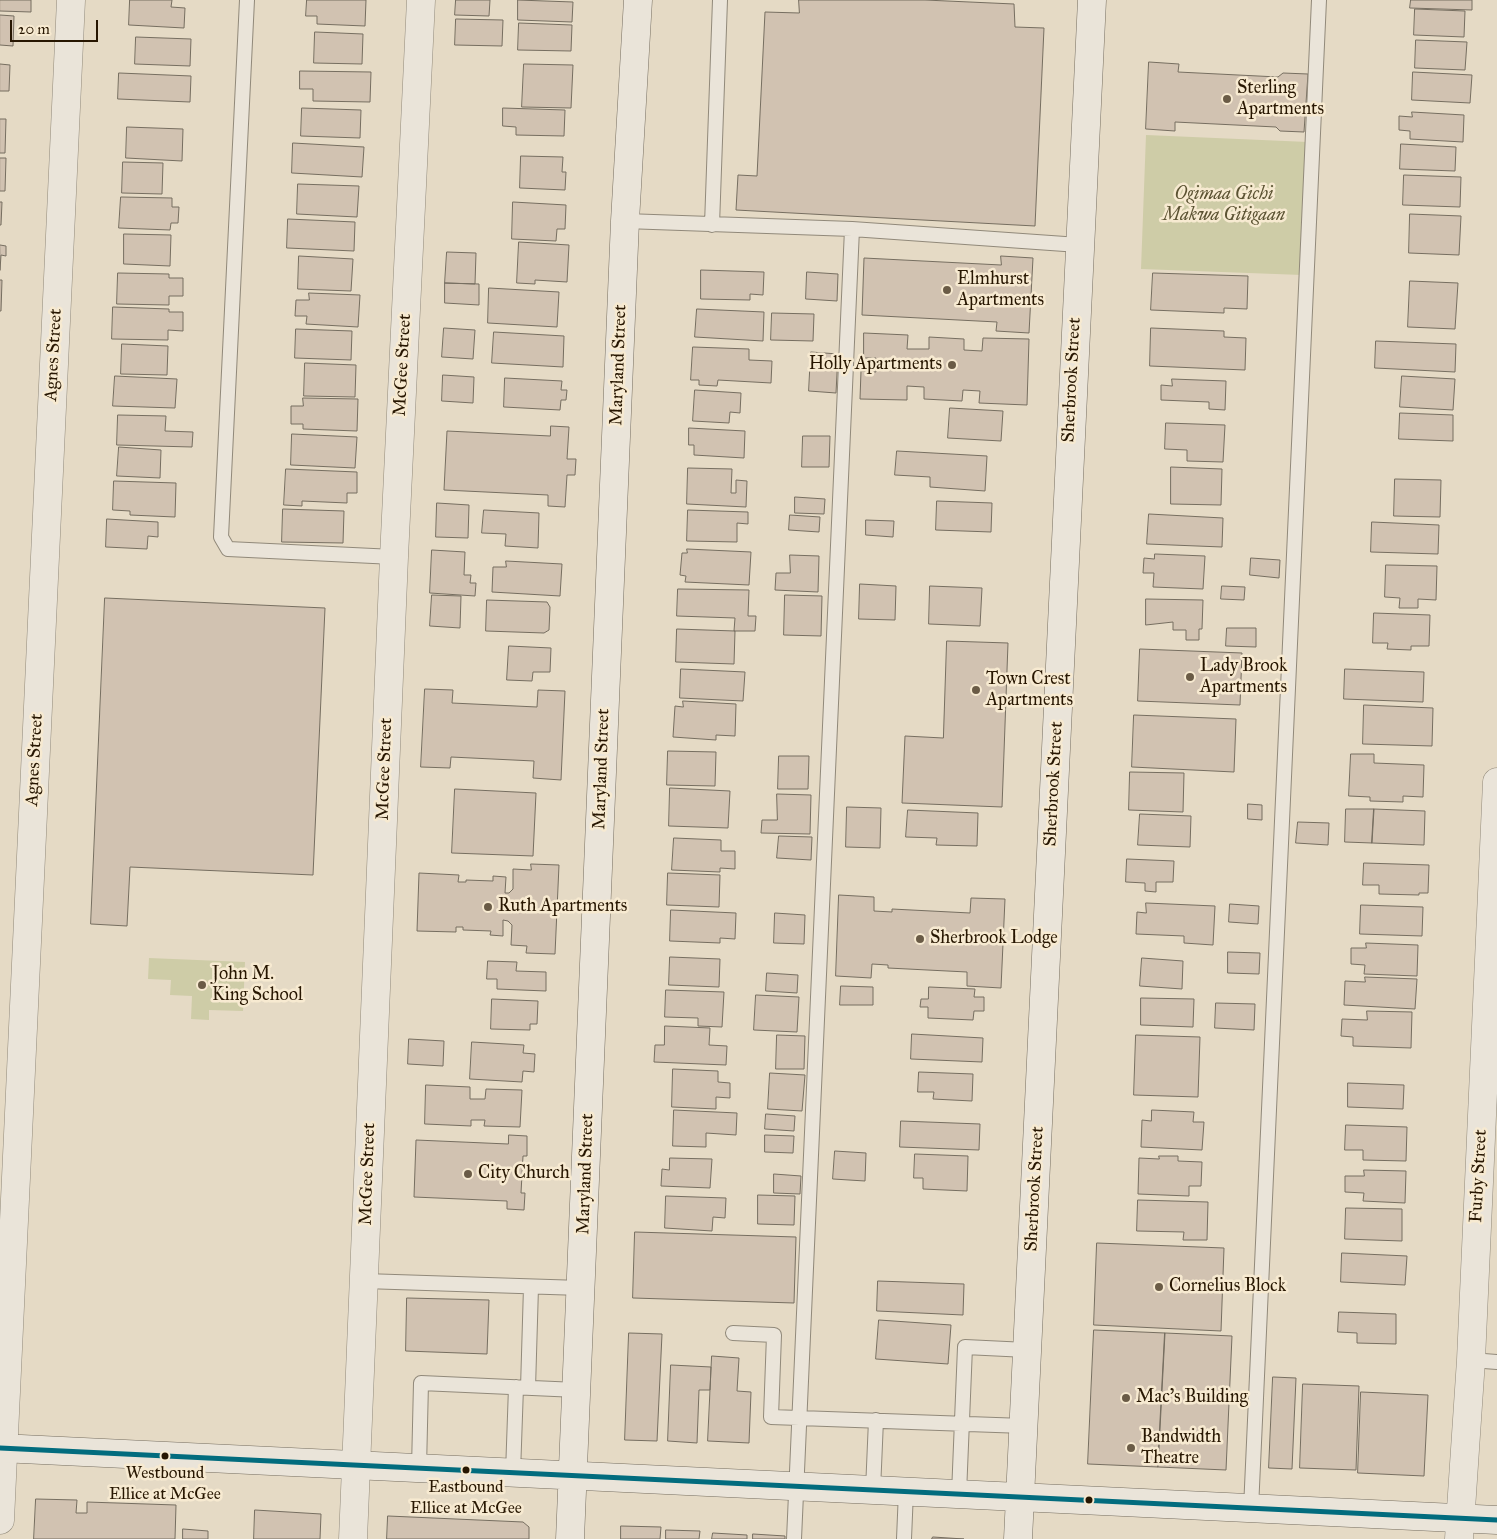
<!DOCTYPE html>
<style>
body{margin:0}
#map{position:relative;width:1497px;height:1539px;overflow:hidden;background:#e5dac5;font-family:"IM FELL Great Primer",serif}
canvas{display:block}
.scale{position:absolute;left:10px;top:20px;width:88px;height:22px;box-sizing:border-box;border:2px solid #271601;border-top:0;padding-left:6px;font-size:15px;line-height:18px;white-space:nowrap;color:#271601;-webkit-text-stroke:4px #f7ead1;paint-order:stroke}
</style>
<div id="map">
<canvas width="1497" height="1539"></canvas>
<div class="scale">20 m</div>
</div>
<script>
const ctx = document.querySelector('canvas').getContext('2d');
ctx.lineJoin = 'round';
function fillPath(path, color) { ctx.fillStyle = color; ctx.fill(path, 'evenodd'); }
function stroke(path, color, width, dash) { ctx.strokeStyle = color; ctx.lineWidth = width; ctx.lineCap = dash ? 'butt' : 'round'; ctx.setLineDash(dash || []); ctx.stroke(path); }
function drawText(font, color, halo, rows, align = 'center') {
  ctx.font = font + ' "IM FELL Great Primer",serif'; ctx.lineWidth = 5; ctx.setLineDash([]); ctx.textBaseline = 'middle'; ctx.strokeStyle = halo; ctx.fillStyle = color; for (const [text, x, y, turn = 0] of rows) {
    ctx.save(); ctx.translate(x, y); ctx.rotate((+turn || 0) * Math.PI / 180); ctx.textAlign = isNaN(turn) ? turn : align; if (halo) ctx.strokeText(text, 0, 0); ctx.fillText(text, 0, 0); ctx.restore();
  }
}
const green = new Path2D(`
 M1146 135 1308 142 1302 275 1141 269Z
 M149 958 245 962 243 1011 209 1010V1020L191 1019 192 996 170 995 171 980 148 979Z`);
const building = new Path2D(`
 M0 0H31V12L0 11Z
 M130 0H172L171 7 185 8 184 28 129 25Z
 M307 0H366L365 26 317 24V16H306Z
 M456 0H490L489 16 455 15Z
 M518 0 573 2 572 22 518 20Z
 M799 0H925L1014 4 1015 27 1044 28 1035 226 736 210 738 175 757 176 765 12 799 13Z
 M1411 0H1472V10L1410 8Z
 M1415 9 1465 11 1464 37 1414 35Z
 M0 15 14 16 13 46 0 45Z
 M456 19 503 20 502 46 455 45Z
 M519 23 572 25 571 51 518 50Z
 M315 32 363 34 362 64 314 63Z
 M136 37 191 39 190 66 135 64Z
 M1416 40 1467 42 1465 70 1415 68Z
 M1149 62 1179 64 1178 72 1278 77 1283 73 1308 74 1304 132 1280 131 1276 127 1175 122V131L1146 129Z
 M0 64 10 65 9 91H0Z
 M524 64 573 65 571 108 522 107Z
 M300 71 371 72 370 102 313 101V89H300Z
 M1413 72 1472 75 1470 103 1412 100Z
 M119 73 191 76 190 102 118 99Z
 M302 108 361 110 360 138 301 136Z
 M503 108 565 110 564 136 516 135V127L503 126Z
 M1412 112 1464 115 1463 142 1410 139V131L1399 130V116L1412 117Z
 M0 119H6L5 153H0Z
 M127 127 183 129 182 161 126 158Z
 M293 143 364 147 362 177 292 173Z
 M1401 144 1456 147 1455 171 1400 169Z
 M521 156 563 157 562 172H566L565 190 520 188Z
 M0 158H6L5 191H0Z
 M123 162 163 163 162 194 122 193Z
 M1404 175 1461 177 1460 207 1403 205Z
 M298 184 359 186 357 217 297 214Z
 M121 197 172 198V207H179L178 223H171L170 230 119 228Z
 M0 202H2L1 225H0Z
 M513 202 566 205 565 229H557L556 241 512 239Z
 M1410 214 1461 216 1459 255 1409 253Z
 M288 219 355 222 354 251 287 248Z
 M124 234 171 235 170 266 124 264Z
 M519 242 569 245 567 282 535 280V284L517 283Z
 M0 245 6 246V256L1 255 0 270Z
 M447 252 476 253 475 284 445 283Z
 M299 256 353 259 351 291 298 289Z
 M1001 256 1033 258 1029 333 996 331 997 322 862 315 864 258 1001 265Z
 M701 270 764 272 763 295 750 294V300L701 299Z
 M807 272 838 274 837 301 806 299Z
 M118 273 169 274V278H183V296H169V305L117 304Z
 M1153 273 1248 276 1247 309 1224 308V313L1151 310Z
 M0 280H2L1 311H0Z
 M1410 281 1458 283 1455 329 1408 327Z
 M445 283 479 284V305L445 303Z
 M489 288 559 292 557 327 488 323Z
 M309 293 360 295 358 327 306 324 307 316H295L296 300H309Z
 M113 307 169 309V312H183V331L168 330V340L112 339Z
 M697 309 764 312 763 341 695 337Z
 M772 313 814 314 813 341 771 340Z
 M444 328 475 330 473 359 442 357Z
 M1151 328 1224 331V337L1246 338 1245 370 1150 366Z
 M296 329 352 331 351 360 295 358Z
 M494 332 564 336 563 367 492 363Z
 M864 333 908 335 907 349H929V337L964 339V350L982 351 983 338 1029 339 1027 405 979 403 980 391 963 390 962 401 924 399V387L907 386V400L860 399 861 371 876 372V358H864Z
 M1376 341 1456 344 1455 372 1375 368Z
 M122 344 168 346 167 375 121 374Z
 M693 347 749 349V360L772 361 771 383 718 380 717 386 699 385V380H691Z
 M811 352 838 354 836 393 809 391Z
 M305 363 356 365 355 397 304 396Z
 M443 375 474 377 473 403 442 401Z
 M115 376 177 379 175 408 113 406Z
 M1402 376 1455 379 1453 410 1400 407Z
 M505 378 562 381 561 390H567L566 400H561L560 410 504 407Z
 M1172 379 1226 381 1225 410 1209 409V402L1161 400V385L1172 386Z
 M695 390 741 393 740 413 730 412 729 423 693 421Z
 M303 398 358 399 357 431 303 429V424H291V406H303Z
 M950 408 1003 411 1001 441 948 438Z
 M1400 413 1453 415V441L1399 439Z
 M118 415 166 416 165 431 193 432 192 447 117 445Z
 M1166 423 1225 425 1223 462 1187 461V450L1165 449Z
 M551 426 569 427 567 459H576L575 475H567L565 507 548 506V495L444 490 447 431 550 436Z
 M689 428 745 431 744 458 694 455V445H689Z
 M292 434 357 437 355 468 291 465Z
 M803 436H830L829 467H802Z
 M119 447 161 450 160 478 117 476Z
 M897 451 987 456 985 491 930 487V477L895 475Z
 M1171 467 1222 469 1221 505 1171 504Z
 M688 468 732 469 731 493H736V480L747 481 746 507 687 504Z
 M286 469 357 472V493H347V503L302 501V506L284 505Z
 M1395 479 1441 480 1440 517 1394 516Z
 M114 481 176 483 175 517 130 515V511L113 510Z
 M795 497 825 499 824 514 795 513Z
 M937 501 992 503 991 532 936 530Z
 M437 503 469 505 468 538 436 537Z
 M283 509 344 511 343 543 282 542Z
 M484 510 539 513 538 548 505 546 506 534 482 533Z
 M688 510 748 512V524L737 523V542L687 541Z
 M1149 514 1223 518 1222 547 1147 544Z
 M790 515 820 517 819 532 789 530Z
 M107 519 158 522V537L148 536 147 549 106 547Z
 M866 520 894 521 893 537 866 535Z
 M1372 522 1439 525 1438 554 1371 552Z
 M687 549 751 552 749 585 685 582 686 576 680 575 682 553H687Z
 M432 550 465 552 464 575H471L470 583H476L475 596 430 593Z
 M1155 554 1205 556 1203 589 1153 587 1154 573H1143L1144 558 1154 559Z
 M790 555 819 556 818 592 775 590 776 573H790Z
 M1251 558 1280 560 1279 578 1250 575Z
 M506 561 562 564 560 596 492 592 493 567H506Z
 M1386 565 1437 566 1436 600 1418 599V608H1399L1400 598 1385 597Z
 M860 584 896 586 895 620 859 619Z
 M930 586 982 588 980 626 929 624Z
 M1222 586 1245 587 1244 600 1221 599Z
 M678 589 749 590 748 616H756L755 631H734L735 618 677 616Z
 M432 595 461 596 460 628 430 626Z
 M785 595 822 596 821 636 784 635Z
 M105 598 325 608 313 875 130 867 127 926 91 924Z
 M1146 599 1203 600 1202 629H1199V640H1186V630H1173V622L1146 625Z
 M487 600 547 602 550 607 549 630 544 633 486 631Z
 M1374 613 1430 615 1429 646H1411V650L1387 649 1388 643H1373Z
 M1227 628H1256V647L1226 646Z
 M677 629 735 631 734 664 676 662Z
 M947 641 1008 643 1002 807 902 803 905 736 943 738Z
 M509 646 551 648 550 672H533L532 681 507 680Z
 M1140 649 1242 653 1240 705 1138 701Z
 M681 669 745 672 743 701 680 698Z
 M1345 669 1424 672 1423 702 1344 699Z
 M425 689 453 690 452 703 537 707 538 690 565 691 561 780 533 778 534 761 451 757 450 768 421 767Z
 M683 701 736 704 735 736 716 735V740L673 737 675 706 683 707Z
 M1364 705 1433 708 1432 746 1363 744Z
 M1134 715 1236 719 1234 772 1132 767Z
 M668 751 716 752 715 786 667 785Z
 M1351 754H1374V763L1424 765 1423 797 1403 796V802L1370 801V797L1349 796Z
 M779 756H809L808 789H778Z
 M1130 772 1184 773 1183 812 1129 810Z
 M670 788 730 791 728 828 669 826Z
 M455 789 536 793 533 856 452 853Z
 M777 794 811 795 810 834 761 833 762 820H777Z
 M1248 804 1262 805V820L1248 819Z
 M847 807 881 808 880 848 846 847Z
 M1346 809H1374L1372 843 1345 842Z
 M1374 809 1425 811 1424 845 1372 843Z
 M908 810 978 813 977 846 936 845 937 838 906 837Z
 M1140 814 1191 816 1190 847 1138 845Z
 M1298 822 1329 823 1328 845 1296 843Z
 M779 836 812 837 811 860 777 858Z
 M674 838 721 840V851H735V869L720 868V872L672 870Z
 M1127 859 1174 861 1173 882H1156V892L1145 891V883L1126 882Z
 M1364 863 1429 865 1428 893H1419V895L1379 894V885H1363Z
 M531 864 559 865 555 954 526 953 527 946 511 945 512 925 508 921 503 920V936L490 935 491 931 463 930V927H456V932L417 931 419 873 459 875 458 882H466V880L493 881V876L506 877 505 893H509L513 889V869L531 870Z
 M668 873 720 875 719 907 667 905Z
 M839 895 874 897V911L892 912V909L970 913 971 898 1005 899 1001 988 967 986V972L888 968V965L872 964 871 978 836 976Z
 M1146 903 1215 906 1213 945 1184 943V936L1136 934 1137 912 1146 913Z
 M1230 904 1259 906 1258 924 1229 922Z
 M1361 905 1423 907 1422 936 1360 934Z
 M671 910 736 913 735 939 720 938V943L670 941Z
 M775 913 805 915 804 944 774 943Z
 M1366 943 1418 945 1417 976 1364 974 1365 965 1351 964V948H1366Z
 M1228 952 1260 953 1259 974 1228 973Z
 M670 957 720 959 719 987 669 985Z
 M1142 958 1183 961 1182 989 1140 986Z
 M488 961 517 962 516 971 546 972V991L497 989V979H487Z
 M767 973 798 975 797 993 766 991Z
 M1365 977 1417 979 1415 1009 1344 1005 1345 981 1365 982Z
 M841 986 873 987V1005H840Z
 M929 987 975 989 974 997H984V1011H974L973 1020 928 1018V1007H920L921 999H928Z
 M666 990 724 992 722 1027 698 1026V1018L665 1017Z
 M756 995 799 997 797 1032 754 1030Z
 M1141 998 1194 999 1193 1027 1141 1025Z
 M492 999 538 1001 537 1024H530V1030L491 1029Z
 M1216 1003 1255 1004 1254 1030 1215 1028Z
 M1367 1011 1412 1012 1411 1048 1353 1046V1037L1341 1036 1342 1019 1367 1020Z
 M665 1026 710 1028 709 1045 727 1046 726 1065 654 1062 655 1045H664Z
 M912 1034 983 1038 982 1062 911 1059Z
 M777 1035 805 1036 804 1069H776Z
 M1136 1035 1200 1037 1198 1097 1134 1095Z
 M409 1039 444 1041 443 1066 408 1064Z
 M472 1042 524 1045 523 1053 535 1054 534 1072 523 1071 522 1082 470 1079Z
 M673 1069 718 1071V1082L730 1083V1098L716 1097V1109L672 1107Z
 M919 1072 973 1074 972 1101 933 1099 934 1092H918Z
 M770 1073 805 1075 802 1111 768 1109Z
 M1348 1083 1404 1085 1403 1109 1348 1107Z
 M426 1085 470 1087V1099H485L486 1089 522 1090 520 1127 484 1126 485 1120H471V1126L425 1124Z
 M674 1110 737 1113 736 1135 706 1133V1147L673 1146Z
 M1152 1110 1194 1112 1193 1122H1204L1202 1150 1141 1147 1142 1120 1151 1121Z
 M766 1114 795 1116 794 1131 765 1129Z
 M901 1121 980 1124 979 1150 900 1147Z
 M1346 1125 1407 1127 1406 1161 1363 1160V1150H1345Z
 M509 1135 527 1136V1156H523L521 1193H525L524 1210 507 1209V1201L414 1197 416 1140 508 1144Z
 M765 1135 794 1136 793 1153 765 1152Z
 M835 1151 866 1153 865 1181 833 1179Z
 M915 1154 968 1156 967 1191 923 1189V1178H914Z
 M1159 1156H1178V1161L1202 1162 1201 1186H1189V1196L1138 1194 1139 1158 1159 1159Z
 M670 1158 712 1159 710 1188 661 1186 662 1169 669 1170Z
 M1364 1170 1406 1171 1405 1203 1363 1201 1364 1193 1345 1192V1176H1364Z
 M774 1174 801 1176 800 1194 774 1193Z
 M758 1195 795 1196 794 1225 758 1224Z
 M666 1196 726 1198 725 1218 713 1217 712 1231 665 1228Z
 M1138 1200 1208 1202 1207 1240H1183L1184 1232 1137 1231Z
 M1346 1208 1402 1209V1241L1345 1239Z
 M635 1232 796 1237 794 1303 633 1298Z
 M1097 1243 1224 1248 1221 1331 1094 1325Z
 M1342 1253 1407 1256 1405 1285 1341 1282Z
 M878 1281 964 1284 963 1315 877 1311Z
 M407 1298 489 1300 487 1354 406 1351Z
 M1339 1312 1396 1314V1344L1357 1343V1333L1338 1332Z
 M879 1320 951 1325 948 1364 876 1359Z
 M1094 1330 1165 1333 1158 1467 1088 1464Z
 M629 1333 662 1334 657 1441 625 1440Z
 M1165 1333 1232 1336 1226 1470 1158 1467Z
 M712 1356 739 1358 737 1391 751 1392 749 1443 708 1441Z
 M671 1365 711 1367 710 1390H699L697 1443 668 1441Z
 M1273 1377 1296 1378 1292 1469 1269 1468Z
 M1303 1384 1359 1386 1356 1470 1300 1468Z
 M1361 1392 1428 1395 1424 1476 1358 1473Z
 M36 1499 77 1500 76 1513H87V1502L176 1505 175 1539H34Z
 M255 1510 321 1514 320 1539H254Z
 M388 1516 523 1522 529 1527V1539H387Z
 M621 1526 661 1527 660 1539H621Z
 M183 1529 208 1531V1539H183Z
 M666 1530 700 1531 699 1539H666Z
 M713 1533 747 1535V1539H712Z
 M753 1534 785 1536V1539H753Z
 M933 1537 964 1539H932Z`);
const service = new Path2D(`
 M247 0 221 537 228 549 394 557
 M625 221 852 229 1079 245
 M712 225 720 0
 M364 1281 581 1288
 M733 1333 774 1335 771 1417 1024 1426
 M1471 1360 1497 1362
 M528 1388 531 1287
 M419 1468 421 1383 577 1390
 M513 1473 516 1387
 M873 1490 876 1420
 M959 1494 965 1347 1027 1350
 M1251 1509 1319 0
 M794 1539 852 229
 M904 1539 906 1491`);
const minor = new Path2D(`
 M0 1520 71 0
 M353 1539 394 557 421 0
 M1459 1539 1471 1360 1497 782`);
const secondary = new Path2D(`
 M0 1448 1497 1520
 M570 1539 625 221 638 0
 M1018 1539 1092 0`);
const bus1 = new Path2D(`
 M0 1448 1497 1520`);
const markers = [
 [1227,99,5,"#6a5b46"],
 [947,290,5,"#6a5b46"],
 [952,365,5,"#6a5b46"],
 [1190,677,5,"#6a5b46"],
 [976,690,5,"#6a5b46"],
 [488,907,5,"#6a5b46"],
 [920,939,5,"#6a5b46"],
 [202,985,5,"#6a5b46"],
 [468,1174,5,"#6a5b46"],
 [1159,1287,5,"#6a5b46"],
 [1126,1398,5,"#6a5b46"],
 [1131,1448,5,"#6a5b46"],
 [165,1456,4.5,"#271601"],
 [466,1470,4.5,"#271601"],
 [1089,1500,4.5,"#271601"]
];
const busNames = [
 ["Westbound",165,1474],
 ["Ellice at McGee",165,1495],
 ["Eastbound",466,1488],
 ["Ellice at McGee",466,1509]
];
const poiNames = [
 ["Sterling",1237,89],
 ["Apartments",1237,110],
 ["Elmhurst",957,280],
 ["Apartments",957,301],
 ["Holly Apartments",942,365,"right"],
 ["Lady Brook",1200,667],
 ["Apartments",1200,688],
 ["Town Crest",986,680],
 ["Apartments",986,701],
 ["Ruth Apartments",498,907],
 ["Sherbrook Lodge",930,939],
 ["John M.",212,975],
 ["King School",212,996],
 ["City Church",478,1174],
 ["Cornelius Block",1169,1287],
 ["Mac's Building",1136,1398],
 ["Bandwidth",1141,1438],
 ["Theatre",1141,1459]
];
const parkNames = [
 ["Ogimaa Gichi",1224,195],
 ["Makwa Gitigaan",1224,216]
];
const streetNames = [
 ["Agnes Street",54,355,-87],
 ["McGee Street",403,365,-87],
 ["Maryland Street",619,365,-88],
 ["Sherbrook Street",1072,380,-87],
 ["Agnes Street",35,760,-87],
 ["McGee Street",385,769,-88],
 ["Maryland Street",602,769,-88],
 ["Sherbrook Street",1054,784,-87],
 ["McGee Street",368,1174,-88],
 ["Maryland Street",586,1174,-88],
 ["Furby Street",1479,1176,-87],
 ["Sherbrook Street",1035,1189,-87]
];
fillPath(green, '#cecca7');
fillPath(building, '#d1c2b1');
stroke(building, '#766e60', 1);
stroke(service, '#91897a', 16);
stroke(minor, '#91897a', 29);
stroke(secondary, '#766e60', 29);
stroke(service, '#eae4d9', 14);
stroke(minor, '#eae4d9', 28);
stroke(secondary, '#eae4d9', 28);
stroke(bus1, '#026c7e', 5);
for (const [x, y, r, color] of markers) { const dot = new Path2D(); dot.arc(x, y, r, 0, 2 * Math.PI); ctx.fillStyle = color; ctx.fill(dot); stroke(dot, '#f7ead1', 2); }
drawText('17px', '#271601', '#f7ead1', busNames);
drawText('18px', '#271601', '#f7ead1', poiNames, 'left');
drawText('italic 18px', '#5b5232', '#f7ead1', parkNames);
drawText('18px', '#271601', '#f7ead1', streetNames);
</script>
